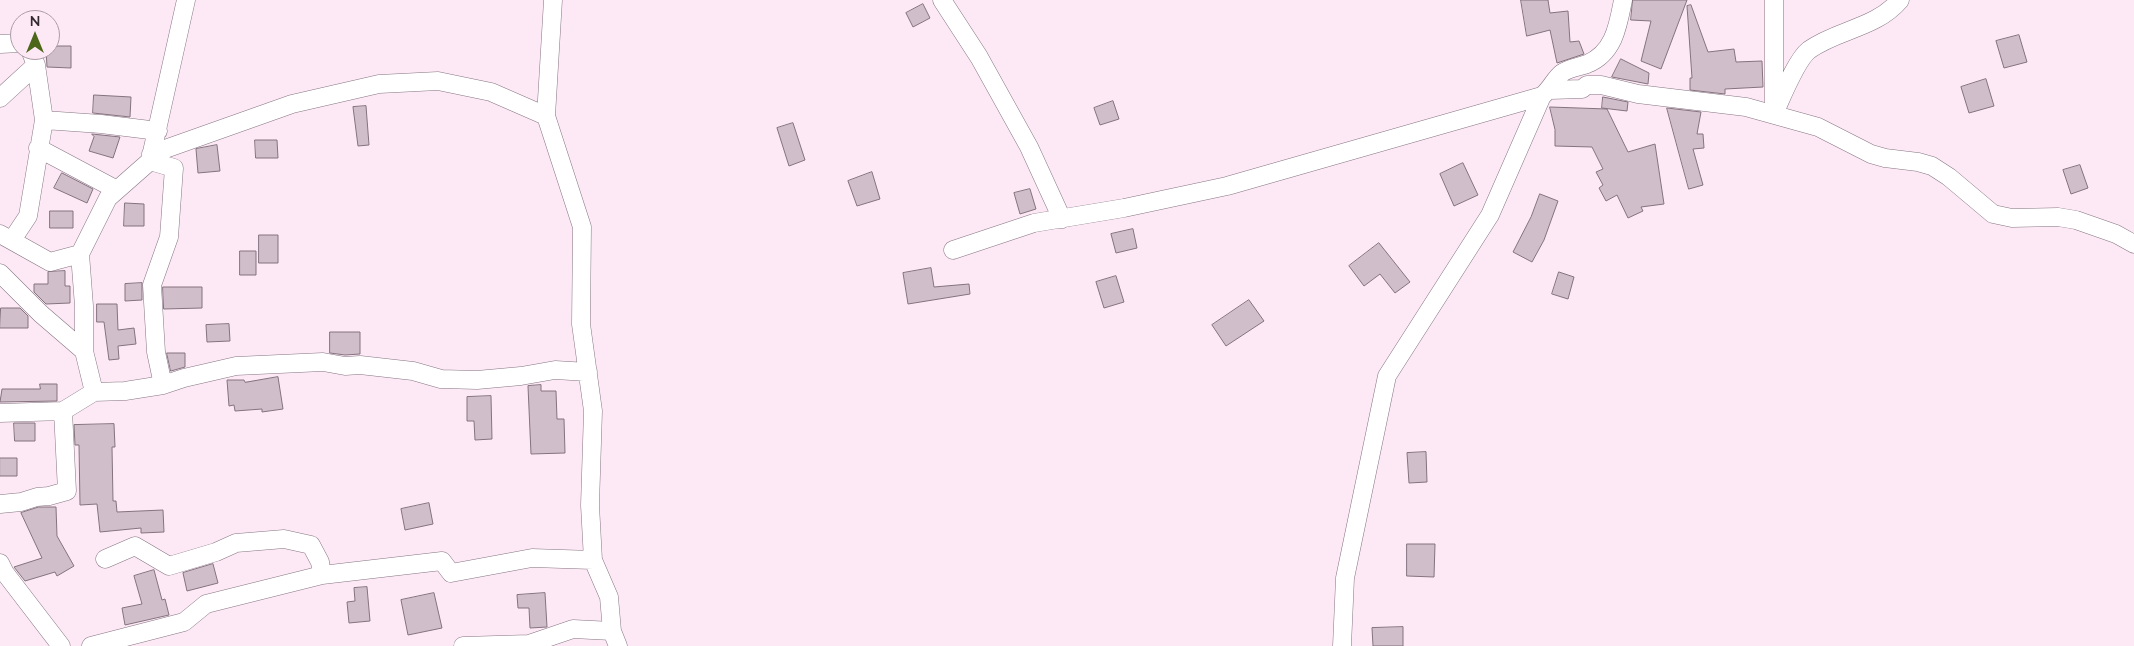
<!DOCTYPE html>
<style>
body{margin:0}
#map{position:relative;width:2134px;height:646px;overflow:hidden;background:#fde9f6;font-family:Mulish,sans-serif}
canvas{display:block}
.north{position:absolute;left:10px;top:10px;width:50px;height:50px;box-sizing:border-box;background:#fde9f6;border:1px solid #ab9ca6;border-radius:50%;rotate:0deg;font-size:14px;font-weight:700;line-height:20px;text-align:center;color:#31292e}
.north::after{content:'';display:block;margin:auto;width:18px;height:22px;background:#4c6719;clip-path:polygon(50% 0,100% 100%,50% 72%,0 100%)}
</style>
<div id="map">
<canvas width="2134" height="646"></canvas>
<div class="north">N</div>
</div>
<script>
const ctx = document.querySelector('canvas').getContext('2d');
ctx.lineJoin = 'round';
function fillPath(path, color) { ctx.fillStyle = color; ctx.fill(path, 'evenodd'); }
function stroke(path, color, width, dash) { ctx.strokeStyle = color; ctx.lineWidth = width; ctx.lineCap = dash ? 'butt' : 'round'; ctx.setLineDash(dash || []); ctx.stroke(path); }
const building = new Path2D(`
 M1521 0H1548L1550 13 1568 11 1570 42 1579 41 1584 54 1557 63 1550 30 1527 36Z
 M1633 0H1687L1661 69 1641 61 1651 21 1631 20Z
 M923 4 930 18 913 27 906 13Z
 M1691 5 1708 52 1734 49 1736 62 1762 61 1763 87 1725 89V94L1690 90V78H1692L1687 6Z
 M2019 35 2027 62 2004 68 1996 41Z
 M50 46H71V68L47 67 46 50H50Z
 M1621 59 1649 73 1648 84 1612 77Z
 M1986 79 1994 106 1969 113 1961 87Z
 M94 95 131 97 130 117 93 113Z
 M1603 97 1628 102 1627 111 1602 108Z
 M1113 101 1119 119 1100 125 1094 108Z
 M366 106 369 145 358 146 353 107Z
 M1550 107 1607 109 1628 152 1655 144 1664 204 1641 207 1643 211 1628 218 1617 195 1606 201 1599 188 1603 185 1596 172 1603 169 1592 147 1555 146V130Z
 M1667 108 1701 112 1697 134H1703L1704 148 1693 149 1703 185 1689 189Z
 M793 123 805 160 789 166 777 128Z
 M92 134 120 137 113 158 89 151 94 137Z
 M255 140H277L278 158H256Z
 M217 145 220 171 198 173 196 149Z
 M1463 163 1478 195 1454 206 1440 174Z
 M2080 165 2088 188 2071 194 2063 170Z
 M872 172 880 199 857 206 848 181Z
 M62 173 93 189 87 203 54 188Z
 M1030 189 1036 209 1020 214 1014 193Z
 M1540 194 1558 201 1544 240 1532 262 1513 252 1531 217Z
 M125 203 144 204V226H124Z
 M50 211H73V228H50Z
 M1133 229 1137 248 1116 253 1111 234Z
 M259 235H278V263H259Z
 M1379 243 1410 282 1395 293 1380 274 1364 286 1349 266Z
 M240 251H256V275H240Z
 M931 268 934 287 969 284 970 294 908 304 903 273Z
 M65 271V286H70V303L46 304 34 292V284H48V272Z
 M1559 272 1574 277 1568 299 1552 294Z
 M1116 276 1124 302 1104 308 1096 282Z
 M142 283V300L125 301V284Z
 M163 287H202V308L164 309Z
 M1249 300 1264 321 1226 346 1212 325Z
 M97 304H117L118 330 134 328 136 344 118 346 119 359 109 360 104 322H97Z
 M1 308H20L28 316V328H0Z
 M229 324 230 341 207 342 206 325Z
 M330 332H360V354L345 355 330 353Z
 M167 353H185V367L171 371Z
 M278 377 283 409 262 412V409L235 411 234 405 229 406 227 380H244L245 382Z
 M40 384H57V401L0 402 2 389H40Z
 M541 385V391H556L557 419H564L565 453 531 454 528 386Z
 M491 396 492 439 475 440 474 421H467V397Z
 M14 423H35V441H15Z
 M114 424 115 447H112L113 501H116L117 512 163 510 164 532 141 533V528L100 532 97 504 80 505 79 445H75L74 425Z
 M1426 452 1427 482 1409 483 1407 453Z
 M0 458H17V476H0Z
 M429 503 433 524 405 530 401 509Z
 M39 507H56L57 536 74 566 57 576 55 572 25 581 14 567 42 558 21 513Z
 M1407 544H1435L1434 577 1407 576Z
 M213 564 218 583 187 591 183 573Z
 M154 570 162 600 165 599 169 615 125 625 122 608 142 604 134 576Z
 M367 587 370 621 349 623 347 602 355 601 354 588Z
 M434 593 442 628 408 635 401 600Z
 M545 593 547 627 530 628 529 608H518L517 595Z
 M1403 627V646H1373L1372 628Z`);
const minor = new Path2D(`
 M553 0 546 116 582 227 581 324 593 411 590 505 593 560 609 597 612 631 618 646
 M942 0 979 57 1029 147 1062 219
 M1774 0V114C1781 99 1796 60 1809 50 1838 29 1875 29 1900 0
 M0 44 20 43
 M1550 90 1582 89 1587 85H1601L1638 94 1746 107 1818 127 1871 154 1885 158 1918 162 1932 166 1949 177 1993 214 2012 218 2058 217 2076 220 2116 234 2134 244
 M0 98 36 65
 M44 120 101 124 158 131
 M38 148 117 190
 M151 154 292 104 379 84 438 81 491 92 546 116
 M150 161 174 168 169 237 152 285 156 352 163 385
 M0 234 50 262 80 254
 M12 240 28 216 44 120 36 65 30 50
 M953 250 1034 223 1124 208 1227 186 1542 96
 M0 273 41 314 84 351
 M94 392 84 351V306L80 254 108 198 150 161 186 0
 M0 413 63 411
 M0 504 21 502 37 497 49 496 67 491 63 411 94 392 125 391 163 385 184 378 236 366 323 362 345 366 360 365 413 371 441 379 477 380 521 376 555 370 588 372
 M105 559 135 546 169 566 216 552 236 543 284 539 311 545 320 562 322 575
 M0 563 5 573 61 646
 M91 646 184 622 206 604 322 575 442 561 451 573 532 558 593 560
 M463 646 529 644 573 629 612 631
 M1342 646 1345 578 1387 376 1490 215 1542 96C1550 90 1555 78 1562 73 1569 68 1579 67 1587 64 1614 53 1618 26 1623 0`);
fillPath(building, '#d1becb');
stroke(building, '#84737f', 1);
stroke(minor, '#867581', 19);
stroke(minor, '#fff', 18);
</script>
